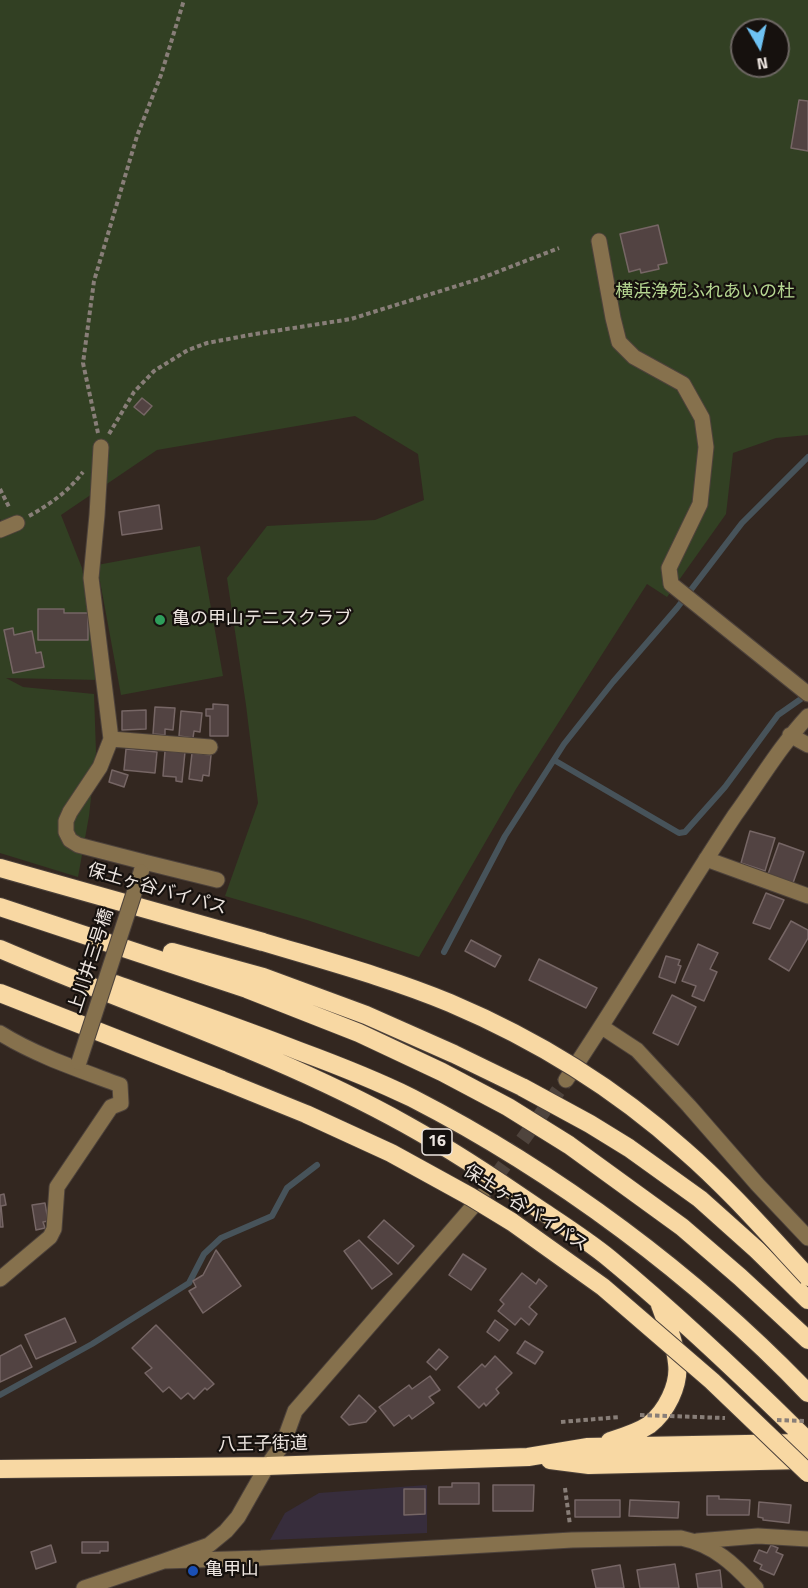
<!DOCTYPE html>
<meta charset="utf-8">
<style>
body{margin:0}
#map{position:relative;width:808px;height:1588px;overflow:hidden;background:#332720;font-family:"Titillium Web",sans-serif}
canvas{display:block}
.north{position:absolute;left:730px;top:18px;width:60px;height:60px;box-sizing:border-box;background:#16110e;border:2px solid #6c6662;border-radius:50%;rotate:171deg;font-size:16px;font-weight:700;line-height:24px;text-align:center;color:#ede5e0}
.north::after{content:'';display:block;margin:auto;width:21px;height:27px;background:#6ec2f3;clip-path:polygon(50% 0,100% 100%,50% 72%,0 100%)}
</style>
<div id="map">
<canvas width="808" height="1588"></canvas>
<div class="north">N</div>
</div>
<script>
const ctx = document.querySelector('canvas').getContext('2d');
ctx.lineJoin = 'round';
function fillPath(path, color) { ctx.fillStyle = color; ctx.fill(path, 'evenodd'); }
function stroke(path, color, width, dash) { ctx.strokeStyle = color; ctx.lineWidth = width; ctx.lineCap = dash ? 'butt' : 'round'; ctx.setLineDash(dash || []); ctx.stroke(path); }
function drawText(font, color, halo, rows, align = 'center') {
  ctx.font = font + ' "Titillium Web","Noto Sans JP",sans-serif'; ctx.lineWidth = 4.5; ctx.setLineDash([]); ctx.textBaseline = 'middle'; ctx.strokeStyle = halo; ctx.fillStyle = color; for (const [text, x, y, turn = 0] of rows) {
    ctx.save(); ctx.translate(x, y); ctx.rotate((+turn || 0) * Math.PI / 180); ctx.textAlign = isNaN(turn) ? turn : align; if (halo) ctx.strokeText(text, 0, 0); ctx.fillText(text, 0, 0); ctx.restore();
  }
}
const industrial = new Path2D(`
 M427 1485V1533L270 1540 285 1513 319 1493Z`);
const green = new Path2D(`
 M0 0H808V435L776 438 733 453 726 514 667 597 647 584 516 789 419 957 307 920 225 896 258 803 246 705 227 578 267 526 375 520 424 500 418 454 355 416 157 450 61 515 82 568 101 680 6 678 23 687 94 694 96 752 89 816 78 877 0 853V537L11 533 0 519ZM742 30H778V66H742Z
 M200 546 223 676 121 695 97 565Z`);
const stream = new Path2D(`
 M554 760 679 833 685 832 725 787 778 715 808 694
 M444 952 505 836 564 744 613 682 677 608 742 523 808 457
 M0 1395 92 1344 189 1283 204 1254 221 1238 272 1216 287 1188 317 1165`);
const building = new Path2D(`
 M799 100 808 101V151L791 148Z
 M658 225 667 263 658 265 659 269 641 273 640 269 629 272 620 234Z
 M142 398 152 406 144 415 134 407Z
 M159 505 162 529 122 535 119 512Z
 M38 609H64V613H88V640H38Z
 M13 628 14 635 32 631 36 653 41 652 44 667 13 673 4 630Z
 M213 704 228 705V736H210V716H206V709H213Z
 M155 707 175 708 173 730 165 729V735L153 734Z
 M146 710V729L122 730V711Z
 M181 711 202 713 200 732 194 731 193 738 179 736Z
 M126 749 157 752 155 773 124 770Z
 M165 751 185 752 182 782 176 781V777L163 776Z
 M192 753 211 755 209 776 203 775 202 781 189 779Z
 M112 770 128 775 124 787 109 782Z
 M750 831 775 838 765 871 741 863Z
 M779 843 804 852 793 883 768 874Z
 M766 893 784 900 770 929 753 923Z
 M791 921 808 930V938L789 971 769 959Z
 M471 940 501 956 495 967 465 951Z
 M698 944 718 953 710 969 717 972 704 1001 692 996 696 986 682 981Z
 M666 956 680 960 678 965 681 966 675 983 659 977Z
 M539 959 597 988 586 1008 529 980Z
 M672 995 696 1007 678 1045 653 1033Z
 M4 1194 6 1205 1 1206 3 1227H0V1195Z
 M45 1203 48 1221 43 1222 45 1228 36 1230 32 1205Z
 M384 1220 414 1246 398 1264 368 1237Z
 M359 1240 392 1274 372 1289 344 1251Z
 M216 1250 241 1286 203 1313 189 1291 196 1287 193 1281 203 1275Z
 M463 1254 486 1269 471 1290 449 1275Z
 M522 1273 536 1284 539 1279 547 1286 529 1307 537 1314 529 1325 521 1318 515 1325 498 1311 504 1304 500 1300Z
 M65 1318 76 1342 36 1359 25 1335Z
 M495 1320 508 1330 499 1341 487 1332Z
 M156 1325 214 1384 207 1390 205 1388 194 1399 188 1393 181 1399 169 1387 163 1392 145 1373 152 1368 132 1348Z
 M525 1341 543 1352 535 1364 517 1353Z
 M21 1345 32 1367 0 1382V1356Z
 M439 1349 448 1357 436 1370 427 1362Z
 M495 1356 512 1373 496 1389 499 1393 486 1406 484 1403 479 1408 458 1387 482 1364 485 1367Z
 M430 1376 440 1390 429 1397 434 1403 412 1419 409 1415 394 1426 379 1407 409 1385 412 1389Z
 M359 1395 376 1411 366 1422 349 1425 341 1417Z
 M452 1483H479V1504H439V1487H452Z
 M493 1485H534L533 1511H493Z
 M404 1489H425V1514L404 1515Z
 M707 1496H719V1499L750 1500 749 1515H707Z
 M575 1500H620V1517H575Z
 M630 1500 679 1502 678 1518 629 1516Z
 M759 1502 791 1505 789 1523 763 1520V1518L758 1517Z
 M82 1542H108V1551H100V1553H82Z
 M51 1545 56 1562 36 1569 31 1552Z
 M771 1545 778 1548 776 1552 783 1555 774 1575 760 1569 762 1565 754 1561 759 1550 767 1553Z
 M675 1564 679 1588H640L637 1570Z
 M620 1565 624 1588H596L592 1570Z
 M720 1570 722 1588H698L696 1574Z`);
const minorTunnel = new Path2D(`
 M482 1196 566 1080`);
const path = new Path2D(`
 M98 433 83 363 94 281 137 136 161 75 184 0
 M109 434 134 392 154 371 188 350 207 343 255 334 351 319 479 279 559 248
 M0 489 10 509
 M29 516C50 504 68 492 83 472
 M561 1422 620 1417
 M565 1488 570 1525`);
const minor = new Path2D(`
 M599 241 613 318 619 342 634 357 683 384 702 418 706 447 700 504 669 568 671 584 808 694
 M101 447 97 515 91 578 111 739 100 767 70 812 66 821V832L70 840 78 845 144 862 141 872
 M0 530 17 523
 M790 735 808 745
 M111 739 210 747
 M706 859 808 896
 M144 862 217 880
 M602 1027 637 1050 689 1106 757 1184 808 1238
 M0 1033C37 1056 80 1070 120 1085L121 1103 111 1107 57 1187 54 1229 50 1237 0 1279
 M566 1080C625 993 677 902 735 815 759 782 780 746 808 716
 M697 1541 758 1536 808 1539
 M164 1561 261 1558 572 1540 681 1538C714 1545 734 1564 756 1588
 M84 1588 164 1561 209 1545 226 1531 238 1517 267 1466 283 1444 295 1411 482 1196`);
const highway = new Path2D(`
 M0 868 263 942
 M0 907 247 989 359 1033 442 1072 508 1107 569 1145 682 1227 740 1277 808 1340
 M0 949C135 1007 277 1053 405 1124 452 1150 496 1179 539 1209 563 1225 588 1241 610 1259 679 1316 744 1378 808 1441
 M172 952 263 977 366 1015 454 1054 522 1087 590 1124 629 1148 700 1199 757 1250 808 1300
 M115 984C176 1006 238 1027 299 1051 337 1065 375 1080 412 1098 556 1172 696 1276 808 1393
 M0 993 222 1080
 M610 1441C623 1437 637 1433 649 1425 666 1412 680 1385 677 1363 675 1343 667 1324 660 1305
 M550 1460 589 1465 802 1460 804 1459
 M0 1469 267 1466 528 1457 588 1447 798 1443 808 1447`);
const pathBridge = new Path2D(`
 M640 1415 725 1418
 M777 1420 806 1421`);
const minorBridge = new Path2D(`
 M79 1062 141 872`);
const highwayBridge = new Path2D(`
 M263 942C326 961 390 978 450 1003 535 1039 615 1088 684 1150 729 1189 768 1234 808 1277
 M222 1080 306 1114 391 1153 471 1197 512 1222 603 1287 712 1381 808 1473`);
const markers = [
 [160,620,6,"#2e9e5b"],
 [193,1571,6,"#1a4fb4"]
];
const shields = [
 [437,1142,30]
];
const shieldNames = [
 ["16",437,1142]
];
const parkNames = [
 ["横浜浄苑ふれあいの杜",705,293]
];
const poiNames = [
 ["亀の甲山テニスクラブ",172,620],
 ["亀甲山",205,1571]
];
const streetNames = [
 ["保土ヶ谷バイパス",157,890,16],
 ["上川井三号橋",92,961,-72],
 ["保土ヶ谷バイパス",525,1209,33],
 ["八王子街道",263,1445,-1]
];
fillPath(industrial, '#372d3c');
fillPath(green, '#324023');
stroke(stream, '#47535a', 6);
fillPath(building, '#524342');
stroke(building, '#766665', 1.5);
stroke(minorTunnel, '#4f443d', 15, [15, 8]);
stroke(minor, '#4d423b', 17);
stroke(highway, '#4d423b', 20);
stroke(path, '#887e78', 4, [4.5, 3]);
stroke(minor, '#86714d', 15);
stroke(highway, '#f8d8a3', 18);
stroke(minorBridge, '#4d423b', 17, []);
stroke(highwayBridge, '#4d423b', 20, []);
stroke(pathBridge, '#887e78', 4, [4.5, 3]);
stroke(minorBridge, '#86714d', 15);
stroke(highwayBridge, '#f8d8a3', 18);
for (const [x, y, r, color] of markers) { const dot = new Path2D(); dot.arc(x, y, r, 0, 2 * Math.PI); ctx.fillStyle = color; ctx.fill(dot); stroke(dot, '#16110e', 2); }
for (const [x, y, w] of shields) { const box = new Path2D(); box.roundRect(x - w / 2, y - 13, w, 26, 4.5); ctx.fillStyle = '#16110e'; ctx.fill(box); stroke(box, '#ede5e0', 1.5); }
drawText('bold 16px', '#ede5e0', null, shieldNames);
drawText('18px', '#b5d691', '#16110e', parkNames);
drawText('18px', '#ede5e0', '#16110e', poiNames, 'left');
drawText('18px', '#ede5e0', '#16110e', streetNames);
</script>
